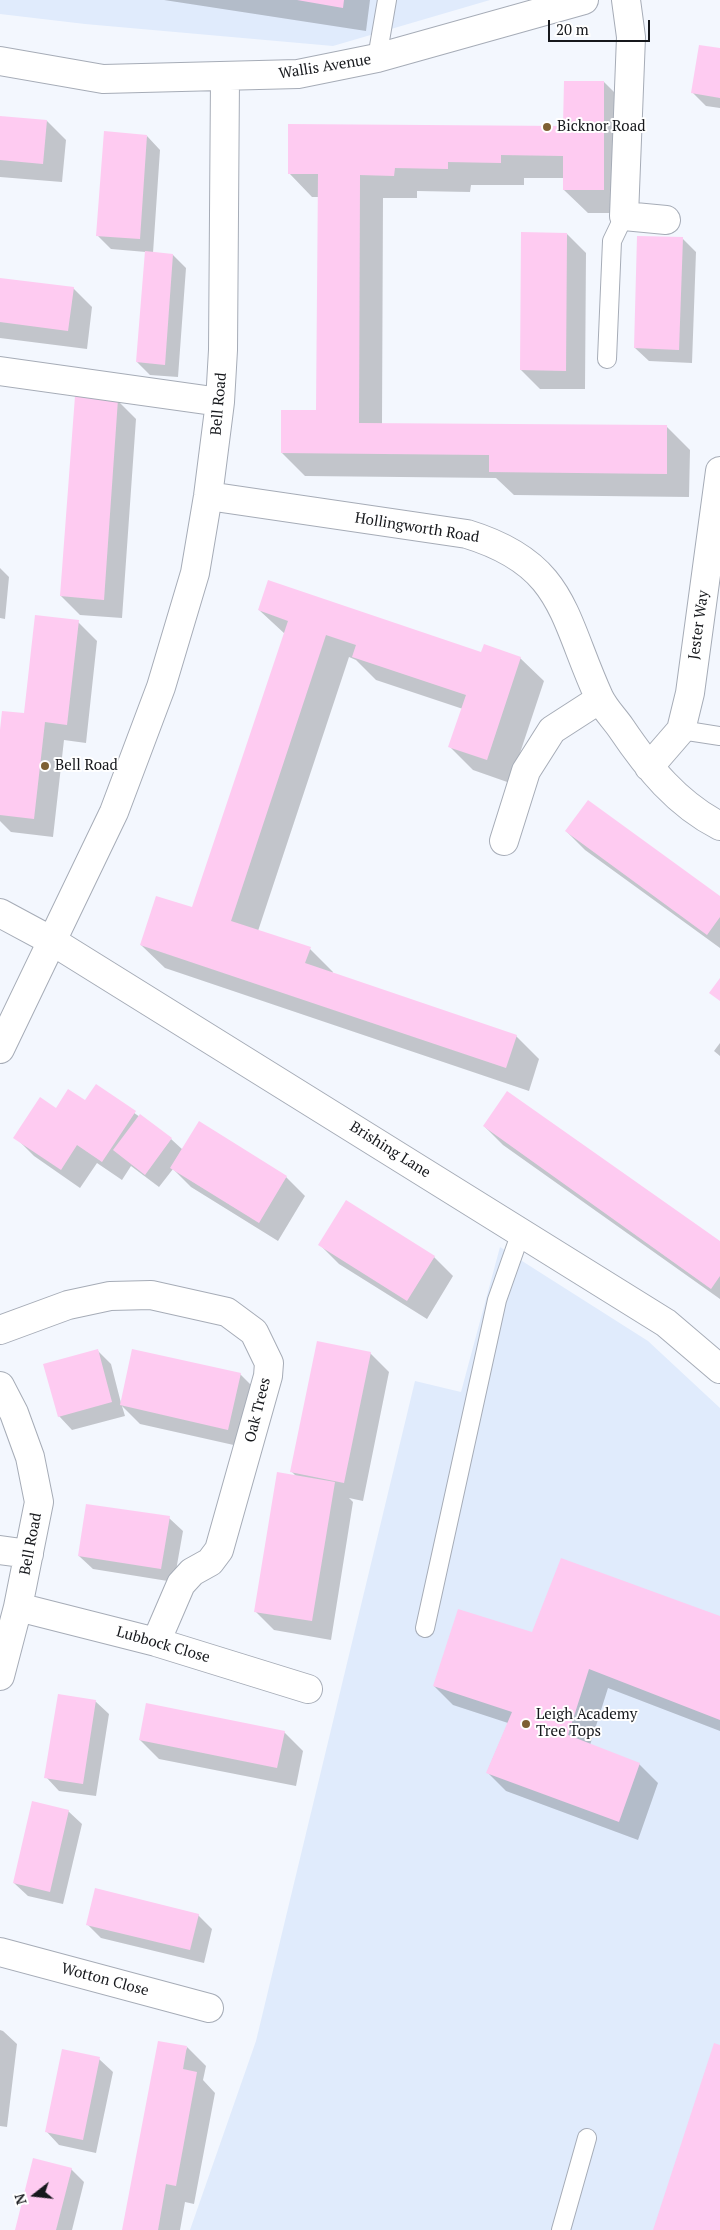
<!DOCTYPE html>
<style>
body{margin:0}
#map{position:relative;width:720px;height:2230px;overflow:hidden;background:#f3f7fe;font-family:"PT Serif",serif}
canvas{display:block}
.north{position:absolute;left:10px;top:2170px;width:50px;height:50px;-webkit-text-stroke:4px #fff;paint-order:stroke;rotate:254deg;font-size:14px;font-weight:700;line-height:20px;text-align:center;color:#16181c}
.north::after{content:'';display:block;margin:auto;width:18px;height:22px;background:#16181c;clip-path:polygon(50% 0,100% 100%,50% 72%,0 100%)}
.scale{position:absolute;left:548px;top:20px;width:102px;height:22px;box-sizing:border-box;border:2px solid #16181c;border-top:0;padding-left:6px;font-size:15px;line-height:18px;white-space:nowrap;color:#16181c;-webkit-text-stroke:4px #fff;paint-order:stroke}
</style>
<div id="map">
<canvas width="720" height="2230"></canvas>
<div class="north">N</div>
<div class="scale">20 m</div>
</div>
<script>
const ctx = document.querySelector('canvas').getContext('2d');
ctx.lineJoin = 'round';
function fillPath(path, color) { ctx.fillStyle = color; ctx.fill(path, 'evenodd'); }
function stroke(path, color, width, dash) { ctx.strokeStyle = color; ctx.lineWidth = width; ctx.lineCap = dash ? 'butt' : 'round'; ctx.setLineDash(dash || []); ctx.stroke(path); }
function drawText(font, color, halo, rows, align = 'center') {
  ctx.font = font + ' "PT Serif",serif'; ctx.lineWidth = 4; ctx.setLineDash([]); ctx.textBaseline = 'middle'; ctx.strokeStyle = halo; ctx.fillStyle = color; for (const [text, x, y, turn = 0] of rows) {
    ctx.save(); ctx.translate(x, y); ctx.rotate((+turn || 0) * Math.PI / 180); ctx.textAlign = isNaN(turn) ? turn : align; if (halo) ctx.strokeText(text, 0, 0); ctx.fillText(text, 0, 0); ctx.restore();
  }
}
const built = new Path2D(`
 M0 0H490L333 46 85 24 0 14Z
 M500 1247 648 1341 720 1408V2230H190L256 2041 415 1381 461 1392Z`);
const shadow = new Path2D(`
 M164 0H370L366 31Z
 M720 49V108L706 106 693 93Z
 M604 82 627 105 626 213H588L564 190 565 178H524V185H471L470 192 417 191V198H383L382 424 666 426 690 450 689 497 514 495 496 478 305 476 282 453 318 412 319 197H312L289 173 565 128Z
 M0 117 47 121 66 140 62 182 0 177Z
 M147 136 160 150 153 253 173 255 186 268 178 377 150 375 137 362 146 252 111 249 98 236Z
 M567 234 586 253 585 389H540L521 370Z
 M682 238 696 252 692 363 649 361 635 348Z
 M0 279 73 288 92 307 87 349 0 338Z
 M117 400 136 419 122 618 80 615 61 596Z
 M0 568 9 577 5 619 0 618Z
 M259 610 482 653 520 658 544 681 510 783 473 770 450 747 463 709 376 680 356 660 349 657 258 931 310 949 333 972 332 974 516 1036 539 1059 529 1091 165 968 141 945 193 909 285 634Z
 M78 622 97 641 86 743 64 740 53 837 11 832 0 821V742L25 715Z
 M566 831 720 898V948L585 850Z
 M720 1043V1056L714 1051Z
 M96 1086 171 1139 183 1150 286 1177 305 1196 278 1241 191 1187 173 1169 159 1187 131 1166 122 1180 97 1163 80 1188 34 1156 15 1137 56 1110 85 1102Z
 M484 1126 720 1242V1299L503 1145Z
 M347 1202 434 1257 453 1276 427 1319 339 1264 320 1245Z
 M98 1351 111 1364 121 1403 240 1374 259 1393 247 1448 140 1424 122 1406 125 1416 72 1430 59 1416Z
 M370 1353 389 1372 363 1501 349 1498 353 1502 331 1640 274 1630 255 1611 297 1477 291 1471Z
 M169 1518 183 1531 174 1582 93 1569 79 1556Z
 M720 1617V1731L608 1688 590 1745 639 1764 658 1783 638 1840 506 1791 487 1772 508 1723 453 1705 434 1686 533 1633Z
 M95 1701 109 1714 96 1796 59 1791 46 1777Z
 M284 1732 303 1751 296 1786 159 1759 140 1740Z
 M68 1811 82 1824 63 1904 28 1896 14 1883Z
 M198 1915 212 1929 204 1963 101 1938 87 1924Z
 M0 2030 3 2031 17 2044 7 2127 0 2126Z
 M187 2047 206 2066 203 2080 215 2093 194 2204 185 2202 180 2230H123Z
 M99 2059 113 2072 96 2153 59 2145 46 2131Z
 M71 2169 84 2182 72 2230H16Z`);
const building = new Path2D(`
 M297 0H344L343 8Z
 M699 45 720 48V98L691 93Z
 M564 81H604V190H563V156L501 155V163L448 162V169L395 168 394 176 360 175 359 423 667 425V474L489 472V455L281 453V410H316L318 174H288V124L563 126Z
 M0 116 47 120 43 164 0 160Z
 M104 131 147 135 140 239 96 236Z
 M521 232 567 233 566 371 520 370Z
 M637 236 683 237 679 350 634 348Z
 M145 251 173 254 165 365 136 362Z
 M0 278 74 287 68 331 0 322Z
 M75 396 118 399 104 600 60 596Z
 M268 580 481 652 484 644 521 657 487 760 448 747 466 695 352 657 356 645 326 635 231 921 311 947 305 963 517 1035 506 1068 140 945 156 896 192 907 288 621 258 610Z
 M35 615 79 620 67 725 45 722 34 819 0 815V730L2 711 24 713Z
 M588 800 720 896V917L707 935 565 831Z
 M720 978V1001L709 993Z
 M96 1084 136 1111 102 1162 77 1145 61 1170 13 1138 40 1097 56 1108 68 1089 85 1100Z
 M507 1091 720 1241V1276L711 1289 483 1126Z
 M140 1114 172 1138 145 1175 113 1150Z
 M199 1121 287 1176 259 1223 170 1168Z
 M346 1200 435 1256 407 1301 318 1245Z
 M317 1341 371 1352 344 1483 290 1472Z
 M98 1349 112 1402 58 1417 43 1364Z
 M132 1349 241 1373 228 1430 120 1405Z
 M277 1472 335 1482 312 1621 254 1612Z
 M86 1504 170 1516 161 1569 78 1556Z
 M561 1558 720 1616V1720L589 1669 568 1735 640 1763 619 1822 486 1773 512 1712 433 1686 458 1609 532 1632Z
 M58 1694 96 1700 83 1784 44 1778Z
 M146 1703 285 1731 277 1768 139 1740Z
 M32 1801 69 1810 50 1892 13 1883Z
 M95 1888 199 1914 190 1950 86 1925Z
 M158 2041 187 2046 183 2069 197 2072 176 2186 166 2184 158 2230H122Z
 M714 2043 720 2045V2230H653Z
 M62 2049 100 2057 83 2140 45 2132Z
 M33 2158 72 2168 56 2230H15Z`);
const lane = new Path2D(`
 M377 58 387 0
 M607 359 612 241 624 216
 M681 730 720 736
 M425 1628 497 1300 521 1232
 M561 2230 587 2138`);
const street = new Path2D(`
 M626 0 631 37 624 216 666 220
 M0 61 103 79 298 74 377 58 584 0
 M0 371 220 402
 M208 496 467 534C565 564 562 616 599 697 604 708 614 718 621 728 648 768 677 804 720 826
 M649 767 681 730 690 693 720 471
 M504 841 526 771 552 730 600 699
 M0 913 52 941 666 1323 720 1369
 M0 1049 114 812 161 687 195 573 208 496 220 402 223 350 225 78
 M0 1330 68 1305 110 1296 151 1295 227 1312 254 1332 269 1363 268 1376 219 1550 210 1562 192 1572 181 1584 156 1642
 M0 1386 14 1413 30 1457 39 1502 18 1607 0 1676
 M0 1550 29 1554
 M18 1607 156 1642 308 1689
 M0 1952 209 2008`);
const markers = [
 [547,127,5,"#7d6033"],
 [45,766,5,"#7d6033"],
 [526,1724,5,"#7d6033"]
];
const streetNames = [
 ["Wallis Avenue",325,67,-9],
 ["Bell Road",219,404,-85],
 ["Hollingworth Road",417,528,9],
 ["Jester Way",699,625,-82],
 ["Brishing Lane",390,1150,32],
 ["Oak Trees",258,1410,-76],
 ["Bell Road",31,1544,-79],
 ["Lubbock Close",163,1645,16],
 ["Wotton Close",105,1980,15]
];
const poiNames = [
 ["Bicknor Road",557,127],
 ["Bell Road",55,766],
 ["Leigh Academy",536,1715],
 ["Tree Tops",536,1732]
];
fillPath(built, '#e0ebfc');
fillPath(shadow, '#0003');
fillPath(building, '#fecbf1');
stroke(lane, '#a6acb7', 20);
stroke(street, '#a6acb7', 30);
stroke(lane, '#fff', 18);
stroke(street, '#fff', 28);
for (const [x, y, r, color] of markers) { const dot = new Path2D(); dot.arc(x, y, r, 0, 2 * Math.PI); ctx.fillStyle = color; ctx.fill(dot); stroke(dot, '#fff', 2); }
drawText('15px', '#16181c', '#fff', streetNames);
drawText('15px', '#16181c', '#fff', poiNames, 'left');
</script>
